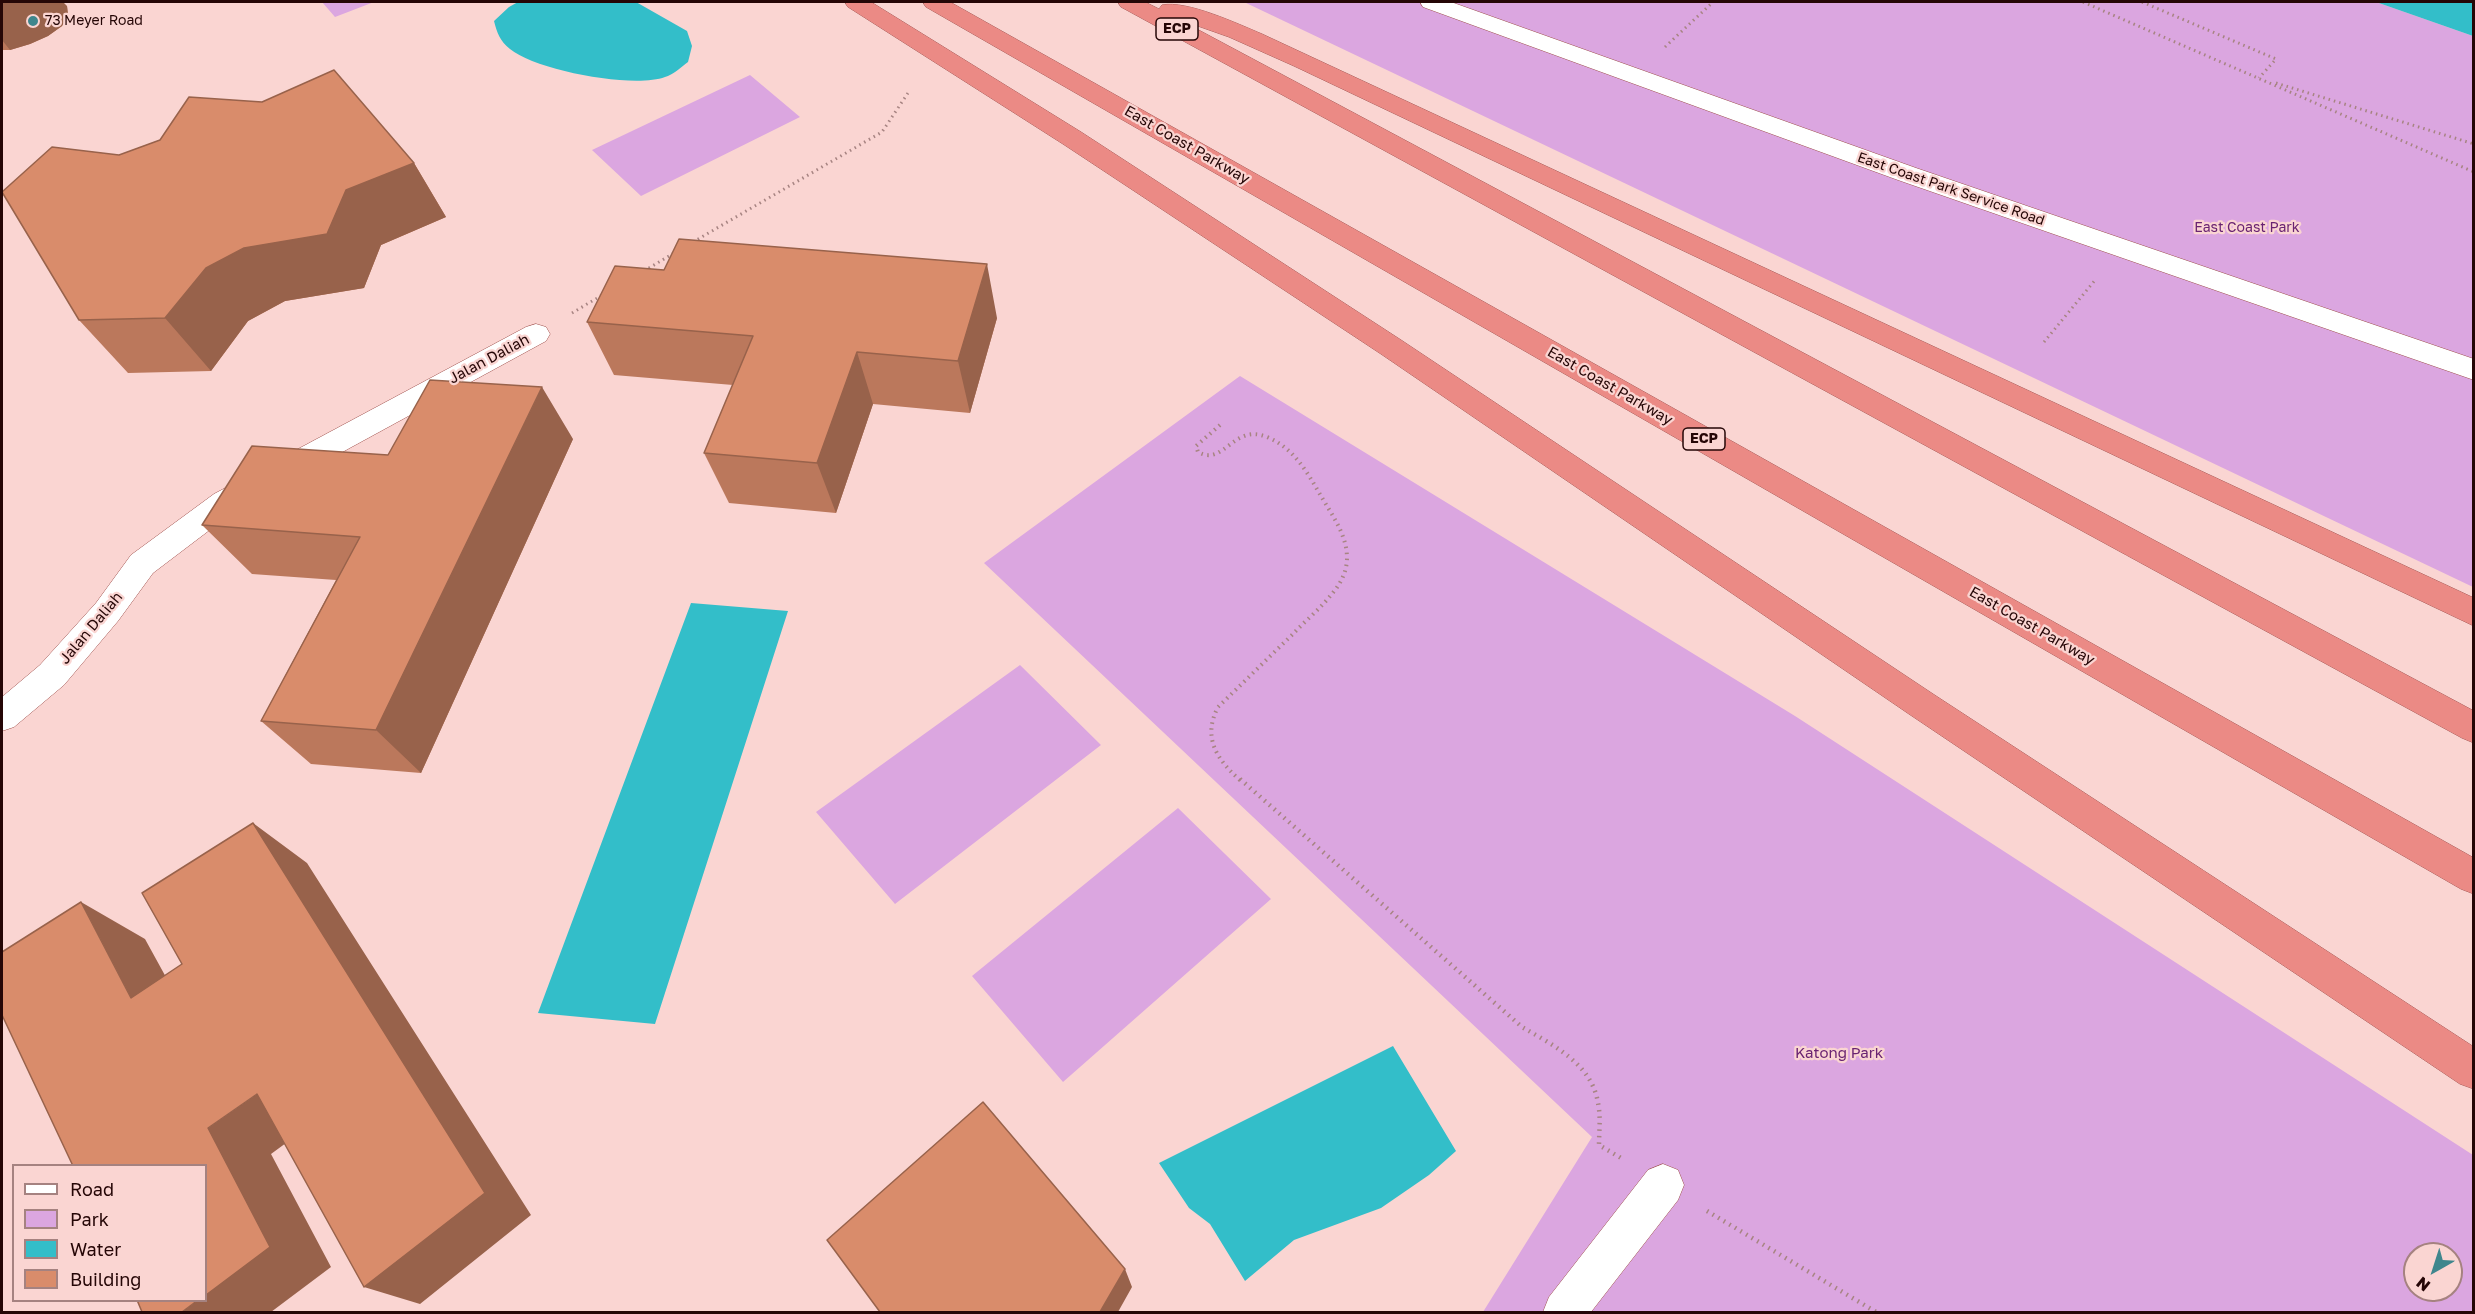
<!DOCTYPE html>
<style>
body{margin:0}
#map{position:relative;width:2475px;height:1314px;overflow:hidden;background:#fad5d2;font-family:"Golos Text",sans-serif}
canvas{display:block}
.frame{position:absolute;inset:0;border:3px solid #250606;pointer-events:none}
.legend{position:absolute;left:12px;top:1164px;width:195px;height:138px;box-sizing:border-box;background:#fad5d2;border:2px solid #a58280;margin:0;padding:8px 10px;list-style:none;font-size:18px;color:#250606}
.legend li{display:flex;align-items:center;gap:12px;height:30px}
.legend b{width:30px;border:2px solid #a58280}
.north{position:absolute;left:2403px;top:1242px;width:60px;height:60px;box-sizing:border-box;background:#fad5d2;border:2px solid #a58280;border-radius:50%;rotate:219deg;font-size:16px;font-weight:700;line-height:24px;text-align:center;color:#250606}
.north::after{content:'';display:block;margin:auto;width:21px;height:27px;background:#3f868d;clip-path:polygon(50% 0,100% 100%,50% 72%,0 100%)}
</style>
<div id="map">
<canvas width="2475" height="1314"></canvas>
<div class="frame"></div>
<ul class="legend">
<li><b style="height:8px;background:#fff"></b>Road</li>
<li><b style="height:16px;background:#dba6e0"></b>Park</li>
<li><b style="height:16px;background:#33bec9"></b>Water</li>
<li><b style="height:16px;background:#d98c6b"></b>Building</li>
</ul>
<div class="north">N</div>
</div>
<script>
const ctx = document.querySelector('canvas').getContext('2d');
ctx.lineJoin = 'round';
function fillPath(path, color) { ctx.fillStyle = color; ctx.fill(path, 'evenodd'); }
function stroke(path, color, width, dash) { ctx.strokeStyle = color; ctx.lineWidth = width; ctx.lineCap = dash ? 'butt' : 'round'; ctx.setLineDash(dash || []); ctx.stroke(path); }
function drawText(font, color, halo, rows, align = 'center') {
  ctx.font = font + ' "Golos Text",sans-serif'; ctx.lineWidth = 4.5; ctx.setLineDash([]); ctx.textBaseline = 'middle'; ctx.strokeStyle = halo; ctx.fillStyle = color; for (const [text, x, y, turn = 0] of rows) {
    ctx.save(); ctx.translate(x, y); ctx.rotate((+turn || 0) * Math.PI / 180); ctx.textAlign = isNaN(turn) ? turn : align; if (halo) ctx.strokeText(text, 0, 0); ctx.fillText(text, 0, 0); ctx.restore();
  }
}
const green = new Path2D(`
 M322 2H374L335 17Z
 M1244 2H2376L2473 36V587Z
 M750 75 800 117 641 196 592 150Z
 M1240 376 1795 716 2473 1155V1312H1483L1592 1137 984 563ZM2415 1254H2451V1290H2415Z
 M1020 665 1101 745 895 904 816 812Z
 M1178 808 1271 899 1063 1082 972 976Z`);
const water = new Path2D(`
 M518 2H636L687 31 692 46 688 62C681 67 673 75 665 77 633 89 535 70 510 49 500 41 497 33 494 21L509 7Z
 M2376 2H2473V36Z
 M691 603 788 611 655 1024 538 1013Z
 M1393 1046 1456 1151 1429 1175 1381 1208 1294 1240 1245 1281 1210 1224 1189 1208 1159 1163Z`);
const pathFar2 = new Path2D(`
 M2083 2 2474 172
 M2142 2 2276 59 2259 78
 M1665 47 1713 2
 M2276 83 2474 144
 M693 242 882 132 910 90
 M644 271 674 253
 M572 313 604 294
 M2044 342 2096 279`);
const pathFar1 = new Path2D(`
 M1220 425 1196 446 1198 452C1224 467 1233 423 1267 437 1294 448 1307 472 1321 496 1332 515 1347 535 1347 558 1347 572 1340 585 1331 595 1320 609 1305 621 1293 634 1268 658 1243 683 1218 707 1202 738 1217 760 1241 781`);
const path = new Path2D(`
 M1240 779 1522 1027C1553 1045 1592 1064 1598 1103 1601 1117 1599 1131 1599 1145L1621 1158
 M1707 1211 1876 1312`);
const minor = new Path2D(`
 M1420 2H1451L1916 168 2474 359V380L1898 180 1423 7Z
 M536 324 546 327 550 334 546 341 236 510 153 573 118 621 64 685 14 727 2 731V697L40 665 96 603 131 555 214 494 526 327Z
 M1663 1164 1678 1170 1684 1185 1678 1200 1591 1312H1543L1549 1297 1648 1170Z`);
const highway = new Path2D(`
 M845 2H871L1081 132 1401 340 1933 694 2474 1047V1089L2460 1084 1909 714 1381 354 1063 144 848 7Z
 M923 2H950L2474 858V894L2461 889 926 7Z
 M1118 2H1145L1159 9 1162 5C1187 0 1238 24 1262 34L2474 598V626L1294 66 1229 37 1178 19 2474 711V743L2462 738 1121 7Z`);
const wall = new Path2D(`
 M2 2 67 6 68 15 62 26 48 36 30 44 10 50H2Z
 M262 102 414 163 446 217 381 245 364 288 285 301 248 321 211 371 128 373 79 320 119 155Z
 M997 318 970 413 873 404 836 513 729 503 704 453 733 385 614 375 587 322Z
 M573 439 421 773 311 764 261 721 336 580 252 574 202 525 388 455Z`);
const shadedWall = new Path2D(`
 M2 2H63L67 6 68 15 62 26 48 36 30 44 10 50 2 40Z
 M414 163 446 217 381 245 364 288 285 301 248 321 211 371 165 318 206 268 346 190Z
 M987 264 997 318 970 413 958 361Z
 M857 352 873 404 836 513 817 463Z
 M542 387 573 439 421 773 376 730Z
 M253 823 307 863 531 1215 420 1304 364 1287Z
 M81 902 145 939 195 1030 131 998Z
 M257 1094 316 1121 271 1154 331 1267 271 1312H182L198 1300H206L208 1128Z
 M1125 1269 1132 1287 1118 1312H1100Z`);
const building = new Path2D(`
 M334 70 414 163 346 190 327 234 244 248 206 268 165 318 79 320 2 192 52 147 119 155 160 140 189 97 262 102Z
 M679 239 987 264 958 361 857 352 817 463 704 453 753 336 587 322 615 266 664 270Z
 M430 380 542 387 376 730 261 721 360 537 202 525 252 446 388 455Z
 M253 823 485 1193 364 1287 257 1094 208 1128 270 1247 206 1295V1166H73L2 1015V952L81 902 131 998 182 964 142 893Z
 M983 1102 1125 1269 1100 1312H880L827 1240Z
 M137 1300H198L182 1312H142Z`);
const markers = [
 [33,21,6,"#3f868d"]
];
const farPoinames = [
 ["73 Meyer Road",45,21]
];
const shields = [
 [1177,29,42],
 [1704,439,42]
];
const shieldNames = [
 ["ECP",1177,29],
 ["ECP",1704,439]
];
const farStreetnames = [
 ["East Coast Park Service Road",1951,189,19]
];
const farParknames = [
 ["East Coast Park",2247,228]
];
const streetNames = [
 ["East Coast Parkway",1187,145,30],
 ["Jalan Daliah",489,359,-28],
 ["East Coast Parkway",1610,386,30],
 ["East Coast Parkway",2032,626,30],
 ["Jalan Daliah",91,628,-50]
];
const parkNames = [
 ["Katong Park",1839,1053]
];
fillPath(green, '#dba6e0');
fillPath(water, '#33bec9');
stroke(minor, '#9f514d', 1);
stroke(highway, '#a65c59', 1);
stroke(pathFar2, '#a78482', 3, [1.5, 4]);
stroke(pathFar1, '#a78482', 4, [1.5, 4.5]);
stroke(path, '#a78482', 4.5, [1.5, 5]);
fillPath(minor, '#fff');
fillPath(highway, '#eb8a85');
fillPath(wall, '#bb785c');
fillPath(shadedWall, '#98624b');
fillPath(building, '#d98c6b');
stroke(building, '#98624b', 1.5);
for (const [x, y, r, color] of markers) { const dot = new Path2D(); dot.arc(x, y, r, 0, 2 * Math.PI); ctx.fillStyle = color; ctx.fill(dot); stroke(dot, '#fad5d2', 2); }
drawText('14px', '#250606', '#fad5d2', farPoinames, 'left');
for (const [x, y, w] of shields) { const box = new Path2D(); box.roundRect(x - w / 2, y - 11, w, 22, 4.5); ctx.fillStyle = '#fad5d2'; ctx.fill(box); stroke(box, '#250606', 1.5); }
drawText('bold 14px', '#250606', null, shieldNames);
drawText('14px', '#250606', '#fad5d2', farStreetnames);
drawText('14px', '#6a2372', '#fad5d2', farParknames);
drawText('15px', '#250606', '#fad5d2', streetNames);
drawText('15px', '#6a2372', '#fad5d2', parkNames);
</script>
